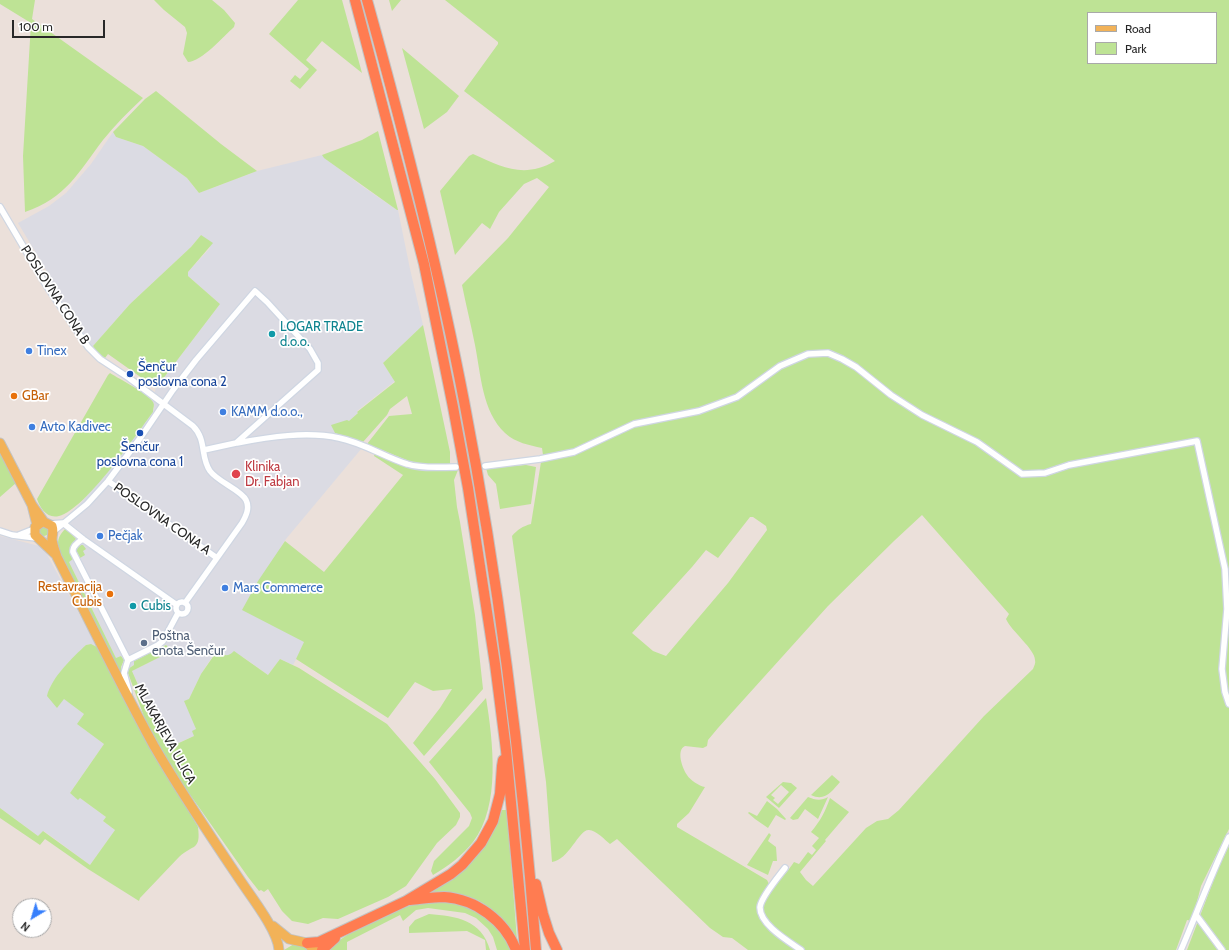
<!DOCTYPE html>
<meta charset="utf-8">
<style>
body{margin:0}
#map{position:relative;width:1229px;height:950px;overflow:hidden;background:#ebe0da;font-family:Cabin,sans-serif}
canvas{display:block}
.legend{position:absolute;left:1087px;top:12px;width:130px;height:52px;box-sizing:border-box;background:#fff;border:1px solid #a9a9a9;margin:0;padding:5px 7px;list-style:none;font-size:12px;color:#282828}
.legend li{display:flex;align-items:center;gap:8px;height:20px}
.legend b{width:20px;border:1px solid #a9a9a9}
.north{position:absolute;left:12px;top:898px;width:40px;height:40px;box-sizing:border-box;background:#fff;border:1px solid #a9a9a9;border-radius:50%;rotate:218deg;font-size:11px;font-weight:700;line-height:16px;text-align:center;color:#282828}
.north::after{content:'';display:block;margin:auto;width:14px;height:18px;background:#367ffc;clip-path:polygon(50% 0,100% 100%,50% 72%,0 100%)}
.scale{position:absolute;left:12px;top:20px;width:93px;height:18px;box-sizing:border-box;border:2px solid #282828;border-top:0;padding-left:5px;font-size:12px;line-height:14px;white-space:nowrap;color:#282828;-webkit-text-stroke:3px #fff;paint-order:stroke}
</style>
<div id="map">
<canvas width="1229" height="950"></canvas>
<ul class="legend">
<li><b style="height:5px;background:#f2b258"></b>Road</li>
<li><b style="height:11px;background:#bee395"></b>Park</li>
</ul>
<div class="north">N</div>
<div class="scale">100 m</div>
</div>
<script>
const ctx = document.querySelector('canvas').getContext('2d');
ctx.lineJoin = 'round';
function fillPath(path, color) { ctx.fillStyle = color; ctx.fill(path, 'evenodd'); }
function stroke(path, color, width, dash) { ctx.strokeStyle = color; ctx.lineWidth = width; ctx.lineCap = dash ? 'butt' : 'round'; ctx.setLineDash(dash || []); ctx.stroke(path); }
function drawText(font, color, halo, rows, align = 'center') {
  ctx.font = font + ' Cabin,sans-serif'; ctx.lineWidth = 3.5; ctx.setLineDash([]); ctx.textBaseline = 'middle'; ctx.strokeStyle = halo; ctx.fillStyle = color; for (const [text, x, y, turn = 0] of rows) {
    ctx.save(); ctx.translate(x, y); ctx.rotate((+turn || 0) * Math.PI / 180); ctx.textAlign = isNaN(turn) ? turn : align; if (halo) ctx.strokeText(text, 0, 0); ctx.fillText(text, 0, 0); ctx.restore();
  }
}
const industrial = new Path2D(`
 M113 132 116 137 143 146 187 178 199 193 257 171 322 155 325 158 362 186 397 210H398L410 269 423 325 383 363 395 381 357 411 358 413 336 433 363 442 362 448 286 539 280 548 305 642 293 665 280 659 268 675 243 657 227 656 216 651 201 674 189 699 196 729 194 736 167 748 132 671 170 652 166 645 134 661V665L128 669 121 656 116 658 69 562 71 553 70 549 76 539 66 528 64 522 108 471 153 412 154 405 152 400 156 388 220 304 188 276 187 274 188 272 210 248 201 235 191 247 130 304 93 346 87 351 40 282 49 275 18 223 49 206 66 193 91 164Z
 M0 536 43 547 97 647 91 644 86 645 63 669 50 687 57 707 64 698 84 714 78 724 104 744 70 793 79 799 80 798 106 817 103 821 115 830 90 865 44 831 38 836 0 808Z`);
const green = new Path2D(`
 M0 0H35L32 19 143 98C129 111 115 125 103 140 78 173 66 198 25 212L23 156 31 23 0 4Z
 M154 0H212L224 10 235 23 234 27C224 36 201 62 188 62L183 54 187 33 185 27 164 10Z
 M298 0H342L362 73 322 41 306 60 317 70 300 89 290 81 295 75 300 79 309 69 269 34Z
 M389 0H401L392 11Z
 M445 0H1229V829L1201 886 1192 921 1187 920 1176 950H748L732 938 723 937 710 928 617 839 610 844C605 840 596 830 589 830 579 829 569 860 552 862L546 782 512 536C517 530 523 526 531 524L541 462 556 459V454L545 456 543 455 542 448C529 445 516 443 505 433 482 411 481 375 475 345 471 325 466 305 462 285L508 238 549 187 537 178 524 184 499 212 490 229 482 223 455 255 440 191 469 156 473 154C502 167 524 179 555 161L464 91 498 44V42ZM1088 13H1216V63H1088ZM922 515 1009 614 1006 619C1011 631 1035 649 1035 660 1036 663 1034 666 1033 669L984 716 899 810 888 819 877 821 866 828 813 886 806 880 800 872 826 841 825 840 849 812 830 798C825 812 821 820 811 832L819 838 812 846 816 850 812 855 808 852 799 864 794 862C791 866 788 871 784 875 777 883 773 884 769 895L766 894 769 884 767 880 677 827V824L689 813 705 787C699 786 690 780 687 775 682 768 676 750 685 746L703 748 707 746 708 740 718 728 828 606 894 541ZM750 517H753L766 526 767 530 728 583 666 656 653 651 632 633 692 567 706 550 718 558Z
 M402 48 459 96 447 112 424 129Z
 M156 91 221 144 257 171 199 193 187 178 143 146 116 137 113 132 117 128 145 99Z
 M378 131 398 210H397L324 158 322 155 362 140Z
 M201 235 213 243 188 272V276L220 304 156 388 108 354 105 358 97 352 93 346 130 304 191 247Z
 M423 325 450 452V464H426L414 463 367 444 389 416 412 414 407 396 390 409 387 415 363 442 335 433 331 425 347 420 349 421 358 413 357 412 395 382 383 363Z
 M110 373C119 379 148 393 153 402 155 405 153 408 153 412 135 436 86 509 59 516 47 519 40 508 37 499L108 375Z
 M0 453 16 483 0 497Z
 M375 453 410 467 455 469 458 470 454 480 457 507 460 522 475 615 483 689 424 756 413 743 440 708 452 689 433 691 415 682 388 718 296 659 304 642 242 610 258 581 285 541 324 572 403 475 374 456Z
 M526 465 536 467 531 504 500 509 496 484 488 475 486 468Z
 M39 531a5 5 0 1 1 10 0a5 5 0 1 1-10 0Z
 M66 528 76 539 70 549 73 559 69 562 116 658 121 656 124 660 121 667 122 678 60 552C56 542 58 536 66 528Z
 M77 545H83L86 549 83 551 85 555 80 558 75 548Z
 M91 644 97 647 101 653 110 673 164 769 198 827C201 851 193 844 179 857L140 898 139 901 88 869 45 839 40 845 0 818V808L38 836 43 831 90 865 115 830 103 821 106 817 80 798 78 800 70 793 104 744 77 724 84 714 64 699 57 708 47 696C51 678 73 657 86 645Z
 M166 645 168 647 170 652 132 671 152 717 168 748 194 736 192 731 196 729 184 701 189 699 201 674 217 651C224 655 227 658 234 651L268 675 280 659 299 668 387 724 435 779 460 813V817L456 825 437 843 406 886 388 897 338 919 323 918 308 924 292 921 282 911 268 889 264 892 261 890 259 891 248 877 172 769 146 722 128 673V669L134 665V661Z
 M486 698C493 741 501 806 473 842 463 855 447 867 433 875L431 871 434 861 469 826 472 818 470 813 429 762Z
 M832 775 840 782C832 791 825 802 811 795Z
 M783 782 791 783 797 788 779 808 766 797ZM781 785 789 792 778 804 773 800 775 798 771 795Z
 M808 797C815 800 821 801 828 797L818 819 805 809 798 819 793 820 790 818Z
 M767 801 777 809 786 819 785 820 776 815 768 828 755 819 748 813 749 812 757 816Z
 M502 810H507L517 940C502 917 483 895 453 894 445 894 436 895 428 895L427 892 439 885 498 821Z
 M769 833 771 835 768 841 776 847 777 861H773L768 875 747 865Z
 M1229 846V950H1187L1219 866Z
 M436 900 460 902 491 917 514 950H497L493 937 488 929 476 918 465 913 428 908 416 910 403 921 400 915 347 942V950H326C351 930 382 915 412 905 419 902 428 902 436 900Z
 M429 914C456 916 482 920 490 950H486L485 940 467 931 409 933V927L415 920Z
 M294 944H302L310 950H284Z`);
const street = new Path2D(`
 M0 207 46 285 88 347 100 359 129 378 193 426C207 440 200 457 210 471 218 482 241 490 246 500 250 508 246 516 242 523L185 603
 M237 443C269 437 307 431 339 438 364 443 384 457 407 464 422 469 441 467 456 467
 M485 466 540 459 574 452 634 424 699 411 737 397 780 366 808 354 828 353 842 359 856 367 891 395 922 415 977 442 1022 474 1045 473 1069 465 1197 441 1225 569 1227 609 1222 669 1225 692 1229 704
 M108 481 217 558
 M50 524 63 523 83 539 177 605
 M0 531 12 535 36 538
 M53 532 87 504 108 481 141 437 173 390 196 360 255 291 267 302 310 349 318 363V370L236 443 204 450
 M19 535 34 529
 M83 539C78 542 72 546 73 552L128 660
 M176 608a6 6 0 1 1 12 0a6 6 0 1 1-12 0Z
 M129 692 124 673 128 660 158 645 163 641 178 613
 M785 868C779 876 761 897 760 907 759 924 788 941 801 950
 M1196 915 1222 950
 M1181 950C1197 913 1211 874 1229 837`);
const primary = new Path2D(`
 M0 443 32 505 37 525
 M32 505 44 522 52 526C54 532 52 535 52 540 53 546 55 551 57 557 89 620 120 684 154 746 180 791 209 834 238 877 249 894 278 930 279 950
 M42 522 35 527V535L55 554
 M273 926 289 939 307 943 314 950`);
const highway = new Path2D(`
 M355 0 424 264 453 407 468 488 495 664 506 750 525 950
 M367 0C404 133 438 266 464 401 499 582 522 766 536 950
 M536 884 543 914 549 933 557 950
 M410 900C421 899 433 897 444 897 476 899 505 921 516 950
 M307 943 319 942 406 901 451 874 462 865 481 843 493 821 500 794 502 766 503 760
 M322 950 335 938`);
const markers = [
 [272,334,4,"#0f9aa8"],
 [29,351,4,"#3f7fe0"],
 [130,374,4,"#1a4fb4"],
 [14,396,4,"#e8710a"],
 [223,412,4,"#3f7fe0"],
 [32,427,4,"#3f7fe0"],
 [140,433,4,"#1a4fb4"],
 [236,474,5,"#e0444e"],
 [100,536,4,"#3f7fe0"],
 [225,588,4,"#3f7fe0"],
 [110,594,4,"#e8710a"],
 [133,606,4,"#0f9aa8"],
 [144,643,4,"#5c6f8a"]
];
const streetNames = [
 ["POSLOVNA CONA B",55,295,57],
 ["POSLOVNA CONA A",162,519,35],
 ["MLAKARJEVA ULICA",165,734,61]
];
const cultureNames = [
 ["LOGAR TRADE",280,327],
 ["d.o.o.",280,342],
 ["Cubis",141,606]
];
const shopNames = [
 ["Tinex",37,351],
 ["KAMM d.o.o.,",231,412],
 ["Avto Kadivec",40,427],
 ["Pečjak",108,536],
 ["Mars Commerce",233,588]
];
const transitNames = [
 ["Šenčur",138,367],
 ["poslovna cona 2",138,382],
 ["Šenčur",140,447,"center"],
 ["poslovna cona 1",140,462,"center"]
];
const foodNames = [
 ["GBar",22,396],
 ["Restavracija",102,587,"right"],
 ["Cubis",102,602,"right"]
];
const healthNames = [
 ["Klinika",245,467],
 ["Dr. Fabjan",245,482]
];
const serviceNames = [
 ["Poštna",152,636],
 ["enota Šenčur",152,651]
];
fillPath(industrial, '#dbdbe3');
fillPath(green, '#bee395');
stroke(street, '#cfd6e2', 8);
stroke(primary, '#c3c3c3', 11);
stroke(highway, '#c3c3c3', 12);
stroke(street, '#fff', 5.5);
stroke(primary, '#f2b258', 9);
stroke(highway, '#ff7c51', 10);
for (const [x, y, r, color] of markers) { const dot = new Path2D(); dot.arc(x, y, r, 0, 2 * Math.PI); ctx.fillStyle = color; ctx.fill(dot); stroke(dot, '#fff', 1.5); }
drawText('13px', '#282828', '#fff', streetNames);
drawText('13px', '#0d838f', '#fff', cultureNames, 'left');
drawText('13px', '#366cbe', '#fff', shopNames, 'left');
drawText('13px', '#164399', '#fff', transitNames, 'left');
drawText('13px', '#c56008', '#fff', foodNames, 'left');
drawText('13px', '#be3a42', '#fff', healthNames, 'left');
drawText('13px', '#4e5e75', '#fff', serviceNames, 'left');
</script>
